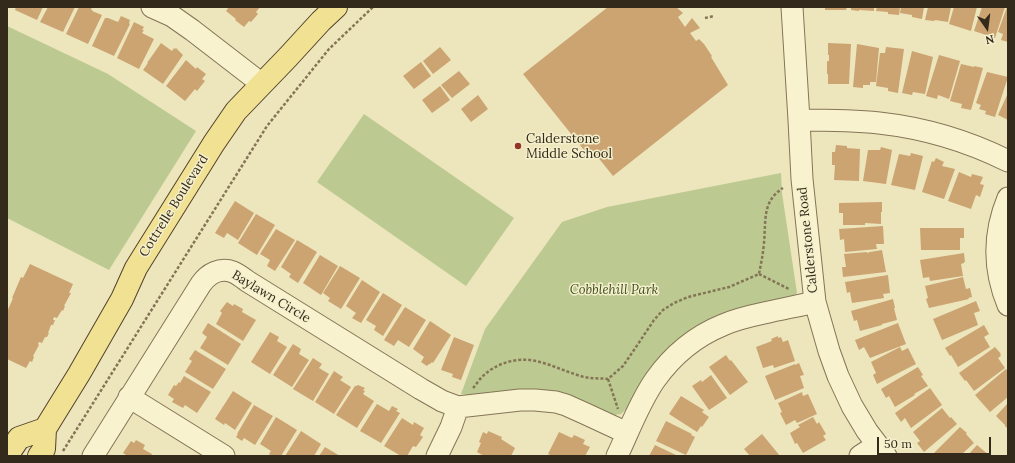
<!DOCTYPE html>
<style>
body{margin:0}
#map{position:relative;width:1015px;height:463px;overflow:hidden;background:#ede5bc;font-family:Lora,serif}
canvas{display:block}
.frame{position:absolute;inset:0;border:8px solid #332a1b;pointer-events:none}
.north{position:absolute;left:967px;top:8px;width:40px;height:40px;-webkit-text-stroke:3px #f5efcc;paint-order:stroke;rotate:166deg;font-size:11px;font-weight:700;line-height:16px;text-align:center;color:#332a1b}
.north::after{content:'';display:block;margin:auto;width:14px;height:18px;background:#332a1b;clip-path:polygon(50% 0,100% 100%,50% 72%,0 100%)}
.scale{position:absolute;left:877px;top:437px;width:114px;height:18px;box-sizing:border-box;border:2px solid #332a1b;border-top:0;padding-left:5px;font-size:12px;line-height:14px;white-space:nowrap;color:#332a1b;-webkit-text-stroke:3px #f5efcc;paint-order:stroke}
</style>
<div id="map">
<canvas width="1015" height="463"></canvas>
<div class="frame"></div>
<div class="north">N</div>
<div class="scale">50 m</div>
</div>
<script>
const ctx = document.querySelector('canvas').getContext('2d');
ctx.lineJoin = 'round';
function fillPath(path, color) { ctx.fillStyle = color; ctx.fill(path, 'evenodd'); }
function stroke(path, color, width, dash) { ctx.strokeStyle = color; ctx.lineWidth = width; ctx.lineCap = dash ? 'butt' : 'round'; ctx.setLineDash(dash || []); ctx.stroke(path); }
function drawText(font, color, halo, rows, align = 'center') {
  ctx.font = font + ' Lora,serif'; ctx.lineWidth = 3; ctx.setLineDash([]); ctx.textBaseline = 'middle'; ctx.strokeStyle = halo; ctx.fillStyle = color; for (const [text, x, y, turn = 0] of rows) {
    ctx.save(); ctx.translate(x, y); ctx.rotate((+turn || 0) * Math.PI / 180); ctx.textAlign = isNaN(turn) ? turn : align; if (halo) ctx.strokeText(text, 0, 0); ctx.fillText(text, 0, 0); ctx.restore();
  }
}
const green = new Path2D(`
 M7 26 108 74 196 131 109 270 7 218Z
 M364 114 514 218 466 286 317 182Z
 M781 173 782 193 797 293 794 296 733 311 621 414 614 415 461 394 485 329 562 222 607 207Z`);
const building = new Path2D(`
 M16 7H43L37 20 15 10Z
 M48 7H75L63 32 40 22Z
 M79 7H92L91 10H93L92 11 102 15 88 44 66 34Z
 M229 7H260L256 12 258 14 251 22 249 21 244 27 235 20 236 19 226 11Z
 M608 7H676L683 13 678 17 685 27 692 18 700 28 690 33 696 41 699 39 704 44 712 56 711 57 728 85 613 176 593 151 588 155 523 74Z
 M825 7H847L846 10H825Z
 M851 7H874V11L859 10V11L851 10Z
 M877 7H900L899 15 888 14V12L876 11Z
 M901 7H924L922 19 912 17V15L900 13Z
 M928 7H951L948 22 935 20 934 21 925 20Z
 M954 7H977L971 31 949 24Z
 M982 7H1005L995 38 974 31Z
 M1007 7H1008V42L1001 40 1003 34 998 32Z
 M121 16 130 20 129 23 130 24 114 56 92 46 105 18H108L118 22Z
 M134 22 144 27 142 30H144L142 33 154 39 139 69 117 58Z
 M161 43 172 51 174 48 175 49 176 48 183 55 163 84 143 70 148 63H147Z
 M828 43 851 44 849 84H828V74H827V61H829V55H828Z
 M857 44 879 48 876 82H870V85H863V88L853 87Z
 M440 47 451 60 433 74 423 61Z
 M886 47 904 49 898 93 888 91V88L876 86 880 53H885Z
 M912 51 933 57 925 94 913 92 912 95 902 93Z
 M939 55 960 61 949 99 938 95 937 99 926 96Z
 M186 60 196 69 197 67 206 74 202 79 205 81 197 91 195 89 185 101 166 86Z
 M421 62 431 76 414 89 403 76Z
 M961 64 974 67V66L983 68 971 110 961 108 962 104 950 101Z
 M459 71 470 84 452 98 441 85Z
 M987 72 1008 77 995 117 985 114 986 111 979 109 981 105 976 103Z
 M440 86 450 100 432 113 422 100Z
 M1008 93V120L998 115Z
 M478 95 488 109 471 122 461 109Z
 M836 145 847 146V148L860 149 859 181 834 180 835 165H832V152H835Z
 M881 147 892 150 886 184 863 181 868 150H880Z
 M911 153 923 156 915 190 891 185 899 154 910 156Z
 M936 158 944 162 942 166 955 169 944 199 922 192 932 161 934 162Z
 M959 172 971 177 972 174 983 177 980 184 984 185 980 197 976 195 971 209 948 201Z
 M235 201 254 213 238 240 227 233 224 238 215 233Z
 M882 202V212H881V224L865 223V225H843V213H839V203Z
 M256 214 275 225 257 255 238 243Z
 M883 226 884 244H876L877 249 845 252 844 239 840 240 839 229Z
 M920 228H964V238H960V250H921Z
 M276 229 295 240 275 271 267 266 270 260 260 254Z
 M297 240 317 252 298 283 289 277 291 274 281 267Z
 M882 250 886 272 843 277 842 267H846L844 254 867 252V253L870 252Z
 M964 253 965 262H964V263L961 264 963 276 930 281 929 277 923 278 920 260Z
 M320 255 338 266 321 295 303 283Z
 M30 264 73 284 69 293H71L64 306H65L63 311 62 310 57 318 54 317 53 320H55L53 325H51L48 333H49L47 337H45L42 343 39 342 38 344 39 345 33 356 34 357 32 362 30 361 26 368 7 359V312L13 298H12L21 277 23 278Z
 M340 266 360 278 341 309 328 301 330 298 323 293Z
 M888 275 890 293 883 294 884 298 852 303 850 292 847 293 845 282Z
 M963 277 966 289 970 288 972 297 968 298 969 299 929 308 926 299 928 298 925 286Z
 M362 280 380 292 361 323 352 318 356 313 346 306Z
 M383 293 402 305 383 336 374 330 376 326 366 320Z
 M893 299 895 308H894L897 320 882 324V325L860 331 857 320 854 321 851 311Z
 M976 301 980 311 974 313 978 325 942 340 933 319Z
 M227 302 233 306 234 304 243 309 242 312 256 320 243 341 216 324 222 313 220 311Z
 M405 307 426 320 409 347 398 340 394 346 384 340Z
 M430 321 451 335 433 363 432 362 430 364H429L427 366 421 362 424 357 413 349Z
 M208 323 241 344 228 365 200 348 207 337 202 333Z
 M898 323 906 344 870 358 864 347 859 350 855 340Z
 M984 325 989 334 984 337 990 347 958 367 951 355 950 356 945 348Z
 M270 332 279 337 277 341 287 347 270 374 251 362Z
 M778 336V338L781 337 783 342 788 340 795 361 774 368 773 365 763 368 756 347 772 341 771 339Z
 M454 337 474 345 461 380 452 377 453 374 441 370Z
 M293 344 301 349 299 354 309 360 292 387 273 375Z
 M900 347 902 351 908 348 916 364 877 384 873 375 876 373 871 362Z
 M995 347 1001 354 1000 355 1001 356 998 358 1005 368 974 391 966 380 965 381 959 373Z
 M195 350 226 369 213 389 185 372 192 361 189 359Z
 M726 355 730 361 731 360 748 382 730 395 709 367Z
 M313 358 322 364 319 368 329 374 313 401 293 389Z
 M799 363 804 375 800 376 804 388 775 400 765 376 795 364V365Z
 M918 367 923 375 921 376 928 386 914 394 915 395 895 407 889 396 886 398 881 389Z
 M1006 369 1008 371V397L990 412 975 395Z
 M334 371 343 377 340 380 351 387 334 414 315 402Z
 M711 375 727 398 709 410 692 386 701 380 702 382Z
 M184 376 211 392 197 413 185 405 183 408 172 402 174 399 168 395 174 385 176 386 179 382 180 383Z
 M358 385 365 388 363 390 365 391 363 394 374 401 357 428 336 415 355 386H356Z
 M930 388 942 405 911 428 905 418 901 422 895 413Z
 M233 391 252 403 235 430 225 423 224 425 215 419Z
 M802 392 803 396 808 394 817 414 797 423 795 420 786 425 780 413 782 412 778 403Z
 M681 396 704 410 702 412 709 417 702 427 701 426 697 432 669 414Z
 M1008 403V429L1005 426V425L996 416Z
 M377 404 389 411 392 406 398 409 396 411 400 413 381 443 360 431Z
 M254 405 273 416 255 445 244 438 242 441 236 437 238 434H237Z
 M942 408 950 418 951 417 957 424 924 452 917 443 920 441 913 432Z
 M276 417 297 430 281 456H269L270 455 269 454 271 451 260 444Z
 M813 417 817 424 819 422 826 434 823 436 826 440 803 453 797 443 795 444 790 433 800 427 798 425Z
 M402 418 413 425 414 422 424 428 420 435 423 437 416 447 413 446 407 456H401L384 446Z
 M666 421 692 434 691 435 695 437 686 455 656 441Z
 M960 427 967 433 966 434 974 443 962 454 963 455 962 456H931Z
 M301 431 321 444 314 456H285Z
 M488 431 502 437 501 439 515 448 511 456H484L477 452 481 443 479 442 483 432 487 434Z
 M559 432 572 438 574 435 585 440 583 444 590 447 585 456H552L548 454Z
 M762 434 780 456H750L744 449Z
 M136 440 145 445 143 449 152 454 151 456H126V455L123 453 131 441 134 443Z
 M655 445 678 456H649Z
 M977 445 990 456H967Z
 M325 447 340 456H319Z`);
const path = new Path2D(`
 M705 18 714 16
 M759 274 789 289
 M608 379 618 409
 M473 388C476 385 478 381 481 378 496 362 520 356 540 362 555 366 569 373 584 377 592 379 600 378 608 379L623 366 634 350 654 320 663 310 674 303 688 297 729 287 759 274C761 264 763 254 764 243 766 221 762 201 783 188
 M63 451 267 126 329 49 373 7`);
const minor = new Path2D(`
 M152 7 172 16 192 30 262 84
 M792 7 799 120 802 179 815 302 829 351 838 376 852 406 867 431 886 456
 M799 120C826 120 853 120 879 123 924 128 968 141 1008 161
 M1008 198C993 234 993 269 1008 305
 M129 397 224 456
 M93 456 201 284C208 274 220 267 233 272 238 274 243 278 247 281L421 389 442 401 458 407 520 400H535L556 402 566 405 586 414 627 433
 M437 456 451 427 458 407
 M617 456C629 431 639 403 655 380 672 356 696 336 723 325 736 319 750 316 764 313 781 309 798 306 815 302
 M860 456 877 445`);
const major = new Path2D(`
 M7 456 19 438 45 429
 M39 456 44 449 45 429 79 374 122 299 136 268 214 143 236 111 288 57 321 21 336 7`);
const markers = [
 [518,146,4,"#933527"]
];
const poiNames = [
 ["Calderstone",526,139],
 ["Middle School",526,154]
];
const streetNames = [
 ["Cottrelle Boulevard",174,206,-58],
 ["Calderstone Road",808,240,-96],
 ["Baylawn Circle",271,297,31]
];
const parkNames = [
 ["Cobblehill Park",614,290]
];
fillPath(green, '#bcca91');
fillPath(building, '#cba472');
stroke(minor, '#847556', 23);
stroke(major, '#51422b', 24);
stroke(path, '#847556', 2.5, [3, 2]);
stroke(minor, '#f8f2cf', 21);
stroke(major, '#f1e193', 22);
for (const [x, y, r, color] of markers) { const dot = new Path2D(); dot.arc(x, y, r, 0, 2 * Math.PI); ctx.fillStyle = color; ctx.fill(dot); stroke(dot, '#f5efcc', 1.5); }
drawText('13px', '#332a1b', '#f5efcc', poiNames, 'left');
drawText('13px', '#332a1b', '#f5efcc', streetNames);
drawText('italic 13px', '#3e5022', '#f5efcc', parkNames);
</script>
